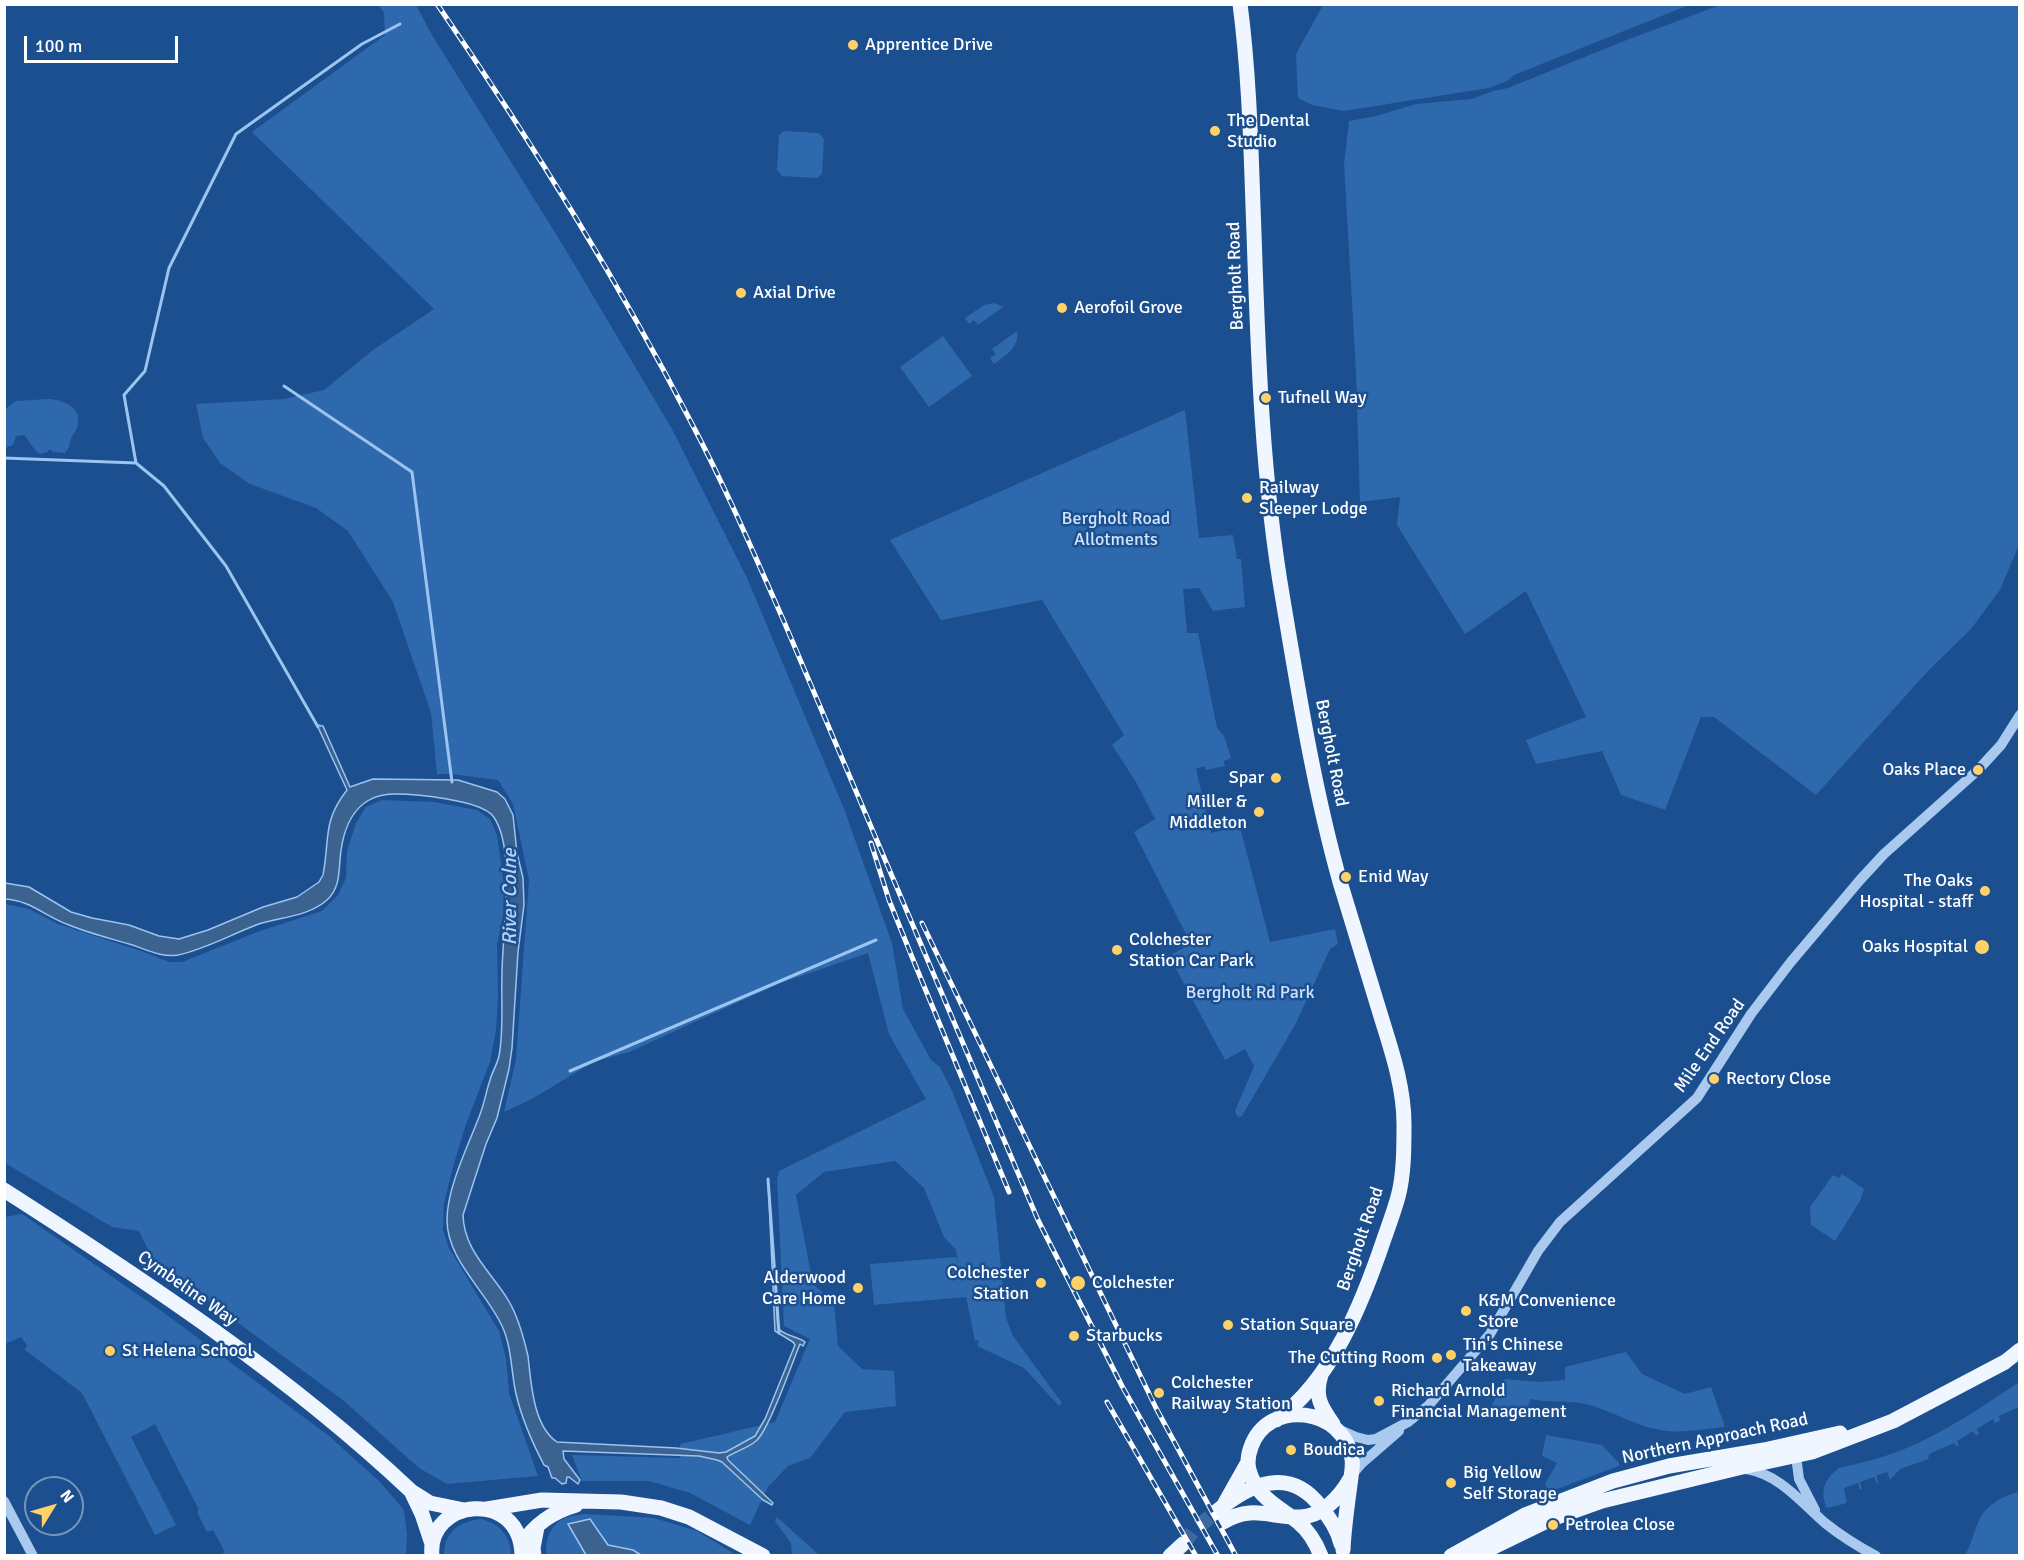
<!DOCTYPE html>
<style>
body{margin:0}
#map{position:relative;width:2024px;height:1560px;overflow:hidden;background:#1b4f8f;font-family:Signika,sans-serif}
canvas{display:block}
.frame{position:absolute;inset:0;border:6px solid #fff;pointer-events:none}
.north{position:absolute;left:24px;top:1476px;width:60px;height:60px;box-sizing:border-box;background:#1b4f8f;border:2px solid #7695bc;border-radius:50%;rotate:53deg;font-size:16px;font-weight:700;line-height:24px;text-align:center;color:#fff}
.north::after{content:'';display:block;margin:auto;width:21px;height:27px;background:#ffd166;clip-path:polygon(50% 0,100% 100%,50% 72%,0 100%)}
.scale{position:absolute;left:24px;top:36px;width:154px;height:27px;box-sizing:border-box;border:3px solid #fff;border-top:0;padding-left:8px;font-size:18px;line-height:21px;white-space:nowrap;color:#fff;-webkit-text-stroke:4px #1b4f8f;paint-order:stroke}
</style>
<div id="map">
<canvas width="2024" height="1560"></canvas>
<div class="frame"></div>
<div class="north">N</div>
<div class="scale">100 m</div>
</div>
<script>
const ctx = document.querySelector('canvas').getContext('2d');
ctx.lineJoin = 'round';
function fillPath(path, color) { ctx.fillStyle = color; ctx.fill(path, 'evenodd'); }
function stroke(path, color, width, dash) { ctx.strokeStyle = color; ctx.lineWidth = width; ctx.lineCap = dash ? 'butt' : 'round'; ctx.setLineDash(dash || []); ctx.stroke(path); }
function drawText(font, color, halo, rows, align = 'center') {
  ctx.font = font + ' Signika,sans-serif'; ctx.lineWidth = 5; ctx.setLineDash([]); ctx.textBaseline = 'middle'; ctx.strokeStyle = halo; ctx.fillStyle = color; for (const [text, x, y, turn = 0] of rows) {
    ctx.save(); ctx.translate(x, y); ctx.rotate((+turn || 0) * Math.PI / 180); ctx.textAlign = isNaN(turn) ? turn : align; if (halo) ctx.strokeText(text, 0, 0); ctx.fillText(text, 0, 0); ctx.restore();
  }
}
const green = new Path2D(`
 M1723 4 2019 5V545L2000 590 1971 629 1928 671 1816 795 1714 717H1701L1665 810 1621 795 1602 751 1536 764 1526 740 1586 717 1526 591 1465 634 1397 525 1400 497 1360 502 1356 372 1344 164 1349 121 1376 116 1416 104 1472 99 1493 91 1508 88 1624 41Z
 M379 5H416L432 35 564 247 672 429 747 578 844 809 892 943 903 1009 931 1060 940 1067 952 1091 994 1197 1006 1318 1013 1336 1062 1403 1059 1406 1024 1368 977 1346 979 1340 975 1341 966 1297 874 1305 870 1264 956 1257 958 1263 956 1250 944 1237 924 1188 895 1161 824 1172 796 1195 813 1284 834 1303 838 1346 862 1369 894 1371 896 1406 845 1412 810 1458 788 1466 768 1487 750 1525 690 1493 649 1481H582L572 1455 680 1458V1444L775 1422 810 1339 784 1326 777 1179 779 1171 926 1099 889 1034 868 953 778 984 629 1052 593 1062 532 1099 504 1112 516 1059 529 880 513 804 498 780 451 774H437L431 713 393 602 348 531 316 508 250 484 220 463 203 438 196 404 284 399 324 390 373 350 434 309 252 132 385 35 384 13Z
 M1323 5V4L1689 5 1514 75 1507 81 1489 88 1344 111 1312 105 1298 98 1296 54Z
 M784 131 819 133 824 139 822 174 817 178 782 176 777 170 779 135Z
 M994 303 1003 307 978 325 974 320 969 324 965 318 984 305Z
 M1017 331C1020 347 1006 355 994 364L990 358 996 354 992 349Z
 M943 336 972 376 929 407 900 367Z
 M49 399C64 400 84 408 77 428 76 431 74 433 72 436 69 443 71 446 65 453L53 452 50 449 47 452 40 454C33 449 30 442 24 435L16 436 13 445 5 448V409L16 401Z
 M1185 410 1199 538 1233 535 1237 559H1241L1245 607 1213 611 1199 588 1183 589 1187 633H1198L1217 728 1224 736 1231 758 1224 761 1225 766 1206 770 1204 766 1196 769 1211 833 1240 827 1270 942 1335 929 1338 944 1330 949 1296 1023 1242 1116 1238 1117 1235 1111 1254 1066 1245 1049 1225 1060 1169 956 1191 944 1134 832 1155 819 1136 782 1112 745 1124 735 1042 600 941 620 890 540Z
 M382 800 434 802 477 810 490 819 497 835 504 885 503 915 497 945 498 998 496 1030 490 1062 466 1124 454 1163 444 1203 443 1230 449 1248 499 1331 506 1359 509 1393 538 1476 447 1484 419 1468 344 1401 153 1260 139 1231 112 1227 5 1163V904L29 909 58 924 144 952 169 962H182L260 931 322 911 338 895 346 878 347 851 356 823 366 807Z
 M1842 1174 1864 1189 1860 1201 1835 1241 1811 1225 1810 1207 1833 1175 1839 1178Z
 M22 1214 163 1312 329 1436 380 1482 404 1510 407 1535 406 1555H220L225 1552 213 1530 207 1532 197 1512 199 1510 155 1424 131 1437 176 1525 155 1535 82 1393 25 1350 27 1345 21 1337 5 1344V1217Z
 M1626 1352 1642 1374 1685 1394 1711 1387 1725 1427C1704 1429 1681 1434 1660 1430 1634 1426 1611 1410 1586 1404 1567 1400 1548 1403 1531 1399L1527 1408H1491L1504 1379 1541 1382 1565 1380V1367Z
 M2019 1382V1407L1999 1416 2000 1421 1995 1423 1993 1419 1977 1429 1979 1434 1976 1436 1973 1431 1957 1441 1959 1445 1957 1447 1954 1443 1931 1453 1928 1456 1929 1459 1900 1469 1890 1480 1887 1472 1876 1476 1879 1483 1877 1484 1874 1477 1860 1482 1862 1489 1860 1490 1858 1483 1844 1488 1847 1503 1827 1508C1819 1492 1825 1478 1839 1468 1860 1463 1882 1458 1902 1450 1944 1433 1982 1407 2019 1382Z
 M1546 1435 1602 1445 1619 1463V1466L1549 1492 1545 1484 1557 1463 1542 1456Z
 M2019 1492V1555H1965C1971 1545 1973 1534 1978 1523 1984 1506 2002 1496 2019 1492Z
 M584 1514 654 1518 697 1531 733 1553 730 1556 641 1555 636 1551 608 1545 590 1519 572 1532 586 1555H547C544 1541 550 1525 565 1518 570 1516 578 1515 584 1514Z
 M777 1517 819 1555H792L791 1543 775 1521Z
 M481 1519C499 1524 511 1535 511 1555H444C444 1533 459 1521 481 1519Z`);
const water = new Path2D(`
 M317 725 323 726 350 787 373 779 458 780 497 792 505 799 513 815 517 853 523 878 524 905 518 952 512 1048 509 1069 497 1118 486 1144 463 1215C464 1257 502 1279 516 1316 521 1328 525 1343 528 1356 531 1382 533 1426 557 1442L676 1448 719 1453 726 1452 755 1436 765 1419 795 1345 793 1342 775 1331 768 1179 778 1328C784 1336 797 1336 805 1342L803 1346 800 1344C792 1363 769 1430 756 1441 748 1448 736 1451 727 1457L728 1460 773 1503 772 1505 763 1500 722 1462 717 1460 699 1456 563 1451 564 1459 580 1480 578 1484 569 1477H567L566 1483 562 1484 555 1478H552L548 1467 544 1465C532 1442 522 1420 516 1394 511 1372 512 1347 502 1326 486 1291 447 1260 447 1220 447 1188 468 1146 479 1117 484 1105 486 1092 490 1080 492 1072 497 1065 499 1056 504 1030 501 1000 502 973 502 934 517 849 493 816 480 800 416 794 395 794 357 794 343 824 340 859 339 874 339 889 327 900 308 917 279 917 256 925 230 935 206 949 178 955 161 958 146 949 129 944 109 938 88 933 69 925 46 917 30 900 5 899V883L29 887 71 912 92 918 129 925 159 936 179 939 208 930 263 907 297 897 319 882 323 875C330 839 322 822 347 790Z
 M590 1519 608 1545 633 1550 641 1555H586L568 1524Z`);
const stream = new Path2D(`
 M284 386 412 472 452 782
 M4 458 136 463
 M318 727 226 566 164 486 136 463 124 395 145 371 169 268 236 134 362 44 400 24
 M570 1071 876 940
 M768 1179 779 1333`);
const majorTunnel = new Path2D(`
 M1183 1544 1193 1531 1217 1511`);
const minor = new Path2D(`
 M1338 1429 1356 1437 1368 1440 1376 1439 1408 1422 1428 1406 1490 1334 1538 1251 1560 1222 1697 1098 1751 1014 1790 963 1860 880 1884 854 1978 770 2001 745 2020 715
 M1790 1454 1796 1456 1799 1479 1815 1510
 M1746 1469C1779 1474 1801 1502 1825 1523 1840 1535 1859 1547 1876 1556
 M1351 1476 1361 1464 1399 1431
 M4 1501 33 1556`);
const major = new Path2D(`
 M1240 4C1250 80 1251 156 1254 233 1258 355 1262 479 1283 600 1299 695 1314 789 1340 882 1354 929 1369 976 1383 1023 1393 1055 1404 1089 1404 1124 1404 1147 1404 1175 1398 1197 1394 1211 1389 1225 1384 1239 1363 1301 1332 1381 1276 1420
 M4 1190C146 1281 288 1375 411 1491L430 1503 464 1510
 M1321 1375C1314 1396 1321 1407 1333 1424
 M411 1491 422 1514 432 1544
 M1225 1503 1247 1464
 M487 1509 542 1500 621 1502 661 1508 689 1517 763 1556
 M1217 1511C1251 1483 1290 1466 1321 1507 1330 1519 1338 1530 1341 1544
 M1223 1522C1253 1504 1270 1518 1300 1517 1321 1517 1340 1497 1350 1479
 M521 1545C535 1524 552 1512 576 1505
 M432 1556C426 1499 521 1487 522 1556
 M534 1556 533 1548 537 1527
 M1170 1556 1183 1544
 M1321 1556C1316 1543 1309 1531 1298 1522 1278 1506 1256 1497 1249 1470 1247 1462 1248 1455 1251 1447 1268 1398 1344 1407 1352 1459 1353 1465 1352 1471 1351 1477 1348 1501 1344 1526 1343 1550
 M1451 1556 1525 1515 1613 1481 1669 1466 1764 1450 1840 1433
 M1475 1556 1549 1520 1602 1501 1738 1468 1812 1452 1893 1421 2005 1362 2020 1350`);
const rail = new Path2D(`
 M437 4C530 139 616 277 691 422 726 488 755 556 785 624L1038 1220 1122 1386 1218 1556
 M871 843 889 900 912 957 1009 1192
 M922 923 1156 1408 1236 1556
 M1107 1402 1196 1556`);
const markers = [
 [853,45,6,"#ffd166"],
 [1215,131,6,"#ffd166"],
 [741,293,6,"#ffd166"],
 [1062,308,6,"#ffd166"],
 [1266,398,6,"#ffd166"],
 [1247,498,6,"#ffd166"],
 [1978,770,6,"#ffd166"],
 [1276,778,6,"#ffd166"],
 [1259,812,6,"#ffd166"],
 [1346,877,6,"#ffd166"],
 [1985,891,6,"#ffd166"],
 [1982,947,8,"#ffd166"],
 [1117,950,6,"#ffd166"],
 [1714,1079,6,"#ffd166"],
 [1041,1283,6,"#ffd166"],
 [1078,1283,8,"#ffd166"],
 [858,1288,6,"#ffd166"],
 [1466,1311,6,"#ffd166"],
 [1228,1325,6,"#ffd166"],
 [1074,1336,6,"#ffd166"],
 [110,1351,6,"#ffd166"],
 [1451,1355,6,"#ffd166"],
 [1437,1358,6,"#ffd166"],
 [1159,1393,6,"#ffd166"],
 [1379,1401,6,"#ffd166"],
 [1291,1450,6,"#ffd166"],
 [1451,1483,6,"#ffd166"],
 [1553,1525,6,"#ffd166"]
];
const poiNames = [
 ["Apprentice Drive",865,45],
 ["The Dental",1227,121],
 ["Studio",1227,142],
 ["Axial Drive",753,293],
 ["Aerofoil Grove",1074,308],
 ["Tufnell Way",1278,398],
 ["Railway",1259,488],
 ["Sleeper Lodge",1259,509],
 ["Oaks Place",1966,770,"right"],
 ["Spar",1264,778,"right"],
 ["Miller &",1247,802,"right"],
 ["Middleton",1247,823,"right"],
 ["Enid Way",1358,877],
 ["The Oaks",1973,881,"right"],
 ["Hospital - staff",1973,902,"right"],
 ["Colchester",1129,940],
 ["Station Car Park",1129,961],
 ["Oaks Hospital",1968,947,"right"],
 ["Rectory Close",1726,1079],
 ["Colchester",1029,1273,"right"],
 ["Station",1029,1294,"right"],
 ["Alderwood",846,1278,"right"],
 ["Care Home",846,1299,"right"],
 ["Colchester",1092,1283],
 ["K&M Convenience",1478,1301],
 ["Store",1478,1322],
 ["Station Square",1240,1325],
 ["Starbucks",1086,1336],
 ["Tin's Chinese",1463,1345],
 ["Takeaway",1463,1366],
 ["St Helena School",122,1351],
 ["The Cutting Room",1425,1358,"right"],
 ["Colchester",1171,1383],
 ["Railway Station",1171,1404],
 ["Richard Arnold",1391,1391],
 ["Financial Management",1391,1412],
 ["Boudica",1303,1450],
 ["Big Yellow",1463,1473],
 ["Self Storage",1463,1494],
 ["Petrolea Close",1565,1525]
];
const streetNames = [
 ["Bergholt Road",1236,276,-92],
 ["Bergholt Road",1331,753,79],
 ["Mile End Road",1710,1046,-55],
 ["Bergholt Road",1361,1239,-71],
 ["Cymbeline Way",187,1289,35],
 ["Northern Approach Road",1715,1439,-12]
];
const parkNames = [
 ["Bergholt Road",1116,519],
 ["Allotments",1116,540],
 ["Bergholt Rd Park",1250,993]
];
const waterNames = [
 ["River Colne",511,897,-90]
];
fillPath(green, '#2e69ad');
fillPath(water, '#3c6290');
stroke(water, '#9cc4f0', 1.5);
stroke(stream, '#9cc4f0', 3);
stroke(majorTunnel, '#3d69a0', 15, [15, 8]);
stroke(minor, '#a9c9ee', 10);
stroke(major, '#f0f6ff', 15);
stroke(rail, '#fff', 5);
stroke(rail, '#1b4f8f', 3, [9]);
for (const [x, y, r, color] of markers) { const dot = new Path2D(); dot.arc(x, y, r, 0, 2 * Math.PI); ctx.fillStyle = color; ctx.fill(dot); stroke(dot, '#1b4f8f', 2); }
drawText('18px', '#fff', '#1b4f8f', poiNames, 'left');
drawText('18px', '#fff', '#1b4f8f', streetNames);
drawText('18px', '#cfe3fa', '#1b4f8f', parkNames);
drawText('italic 20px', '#b5d3f5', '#1b4f8f', waterNames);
</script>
